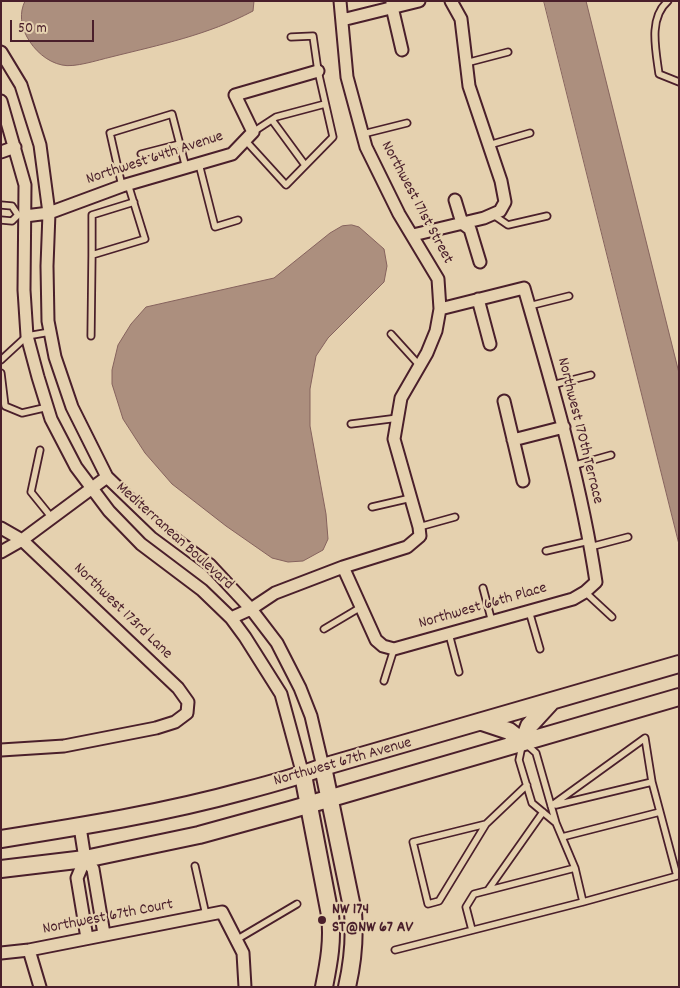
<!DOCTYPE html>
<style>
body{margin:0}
#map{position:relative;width:680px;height:988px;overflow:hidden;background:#e5d1af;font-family:Dekko,sans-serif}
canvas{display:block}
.frame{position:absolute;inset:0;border:2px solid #4a1f2b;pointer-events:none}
.scale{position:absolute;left:10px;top:20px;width:84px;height:22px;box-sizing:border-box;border:2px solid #4a1f2b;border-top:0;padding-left:6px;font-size:15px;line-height:18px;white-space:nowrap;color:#4a1f2b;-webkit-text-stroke:4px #e5d1af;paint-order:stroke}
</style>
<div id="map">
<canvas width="680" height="988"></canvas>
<div class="frame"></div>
<div class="scale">50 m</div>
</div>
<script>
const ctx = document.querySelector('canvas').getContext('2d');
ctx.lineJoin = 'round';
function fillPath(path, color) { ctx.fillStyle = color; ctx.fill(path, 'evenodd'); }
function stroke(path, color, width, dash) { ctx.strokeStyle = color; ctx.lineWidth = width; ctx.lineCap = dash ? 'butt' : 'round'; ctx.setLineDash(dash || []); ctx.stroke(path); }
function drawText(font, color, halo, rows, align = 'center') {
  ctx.font = font + ' Dekko,sans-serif'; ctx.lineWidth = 4.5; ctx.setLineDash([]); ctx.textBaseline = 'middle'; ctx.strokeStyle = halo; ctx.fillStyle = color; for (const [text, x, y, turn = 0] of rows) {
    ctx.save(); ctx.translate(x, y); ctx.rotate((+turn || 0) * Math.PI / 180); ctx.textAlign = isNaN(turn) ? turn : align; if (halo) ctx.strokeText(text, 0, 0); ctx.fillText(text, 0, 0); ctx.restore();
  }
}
const water = new Path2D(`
 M25 1H254L253 11C208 35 159 45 111 57 98 60 74 68 62 65 47 62 34 50 27 37 21 26 19 13 25 1Z
 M544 1H586L679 373V544Z
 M352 225 359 227 384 249 387 266 384 282 328 338 316 356 310 389V426L326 514 328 539 323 550 303 561 288 562 272 558 226 526 172 484 145 453 123 419 112 384V370L118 345 131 324 146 307 274 278 330 233 342 226Z`);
const lane = new Path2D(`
 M668 1C648 18 656 51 659 74L679 82
 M466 63 508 52
 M272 120 305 165
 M253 132 276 117 325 104
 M363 134 407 123
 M245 140 286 185 333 137 318 71 313 36 291 37
 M489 145 530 133
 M141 154 180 144
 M199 164 215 227 238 220
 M122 186 110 133 172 114 186 168
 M1 205 12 206 18 215
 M492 214 508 225 547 216
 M1 220 12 221 18 215
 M92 255V215L134 202
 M529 306 569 296
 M391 334 420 366
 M91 336 92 255 145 239 128 184
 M1 360 27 336 50 332
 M1 373 5 406 22 413 48 407
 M552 385 591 375
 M351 424 398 418
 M40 450 31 492 52 518
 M572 466 611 455
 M372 507 411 498
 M419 527 455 517
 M590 547 628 537
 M546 551 589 541
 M483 588 492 622
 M585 592 612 617
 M529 611 540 649
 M324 629 361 607
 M449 634 459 672
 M384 681 394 649
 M522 746 519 760 532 803 556 823
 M556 805 652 782 660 812
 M551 806 645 738 652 782
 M486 824 413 842 428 904 439 901 486 824 527 785
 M562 837 660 812 677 876 583 902
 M195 866 206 915
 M488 890 543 812
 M472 930 466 907 474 894 575 868
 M236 940 297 904
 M395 950 583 902 575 868 556 823 536 753 527 745`);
const street = new Path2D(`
 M392 1V7L402 50
 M342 20 419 1
 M1 52 21 85 40 145 49 213 47 266 48 321 55 357 72 407 107 477 160 528 210 565 251 609 277 643 300 688 311 716 323 767
 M1 101 25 185 24 290 27 336 38 377 51 419 76 467 109 511 141 544 202 590 231 618 245 637 281 694 303 775
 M1 152 15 147
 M455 200 462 223 470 229 480 262
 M25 216 49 213 122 186 232 154 253 132 235 95 318 71
 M413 235 484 218 500 211 505 202 501 181 469 86 461 19 451 1
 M478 299 490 344
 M504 401 523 481
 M513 440 564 427
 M1 528 22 540 178 688 188 702 187 713 175 722 156 728 64 746 1 750
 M1 552 22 540 107 477
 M343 567 376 640 383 646 394 649 573 599 585 592 596 582C581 482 552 385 524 288L440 309
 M231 618 251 609 275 593 343 567 407 547 420 536 419 527 394 439 401 398 427 353 436 331 440 309 438 279 399 214 366 147 347 77 340 1
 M80 827 85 859 93 869 104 934
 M85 859 77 878 87 938
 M29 950 40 987
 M1 953 29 950 222 912 243 953 245 987`);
const secondary = new Path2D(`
 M482 722 509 731 523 742 529 726 551 702
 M323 767 353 912C355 938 353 961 347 987
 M303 775 330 915C333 940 329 962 324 987
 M1 839C83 826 164 813 244 791 271 784 297 777 323 767L679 664
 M1 869 85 859 199 835 290 810 679 697`);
const markers = [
 [322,920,5,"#4a1f2b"]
];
const streetNames = [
 ["Northwest 64th Avenue",155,159,-18],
 ["Northwest 171st Street",416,203,62],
 ["Northwest 17Oth Terrace",579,431,76],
 ["Mediterranean Boulevard",174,537,42],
 ["Northwest 66th Place",483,607,-16],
 ["Northwest 173rd Lane",122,612,44],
 ["Northwest 67th Avenue",343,763,-16],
 ["Northwest 67th Court",108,918,-11]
];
const poiNames = [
 ["NW 174",332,911],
 ["ST@NW 67 AV",332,929]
];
fillPath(water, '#ac8f7e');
stroke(water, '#85625d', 1);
stroke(lane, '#4a1f2b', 9);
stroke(street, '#4a1f2b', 15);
stroke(secondary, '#4a1f2b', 20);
stroke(lane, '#e5d1af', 5.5);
stroke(street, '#e5d1af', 11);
stroke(secondary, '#e5d1af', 16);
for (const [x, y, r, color] of markers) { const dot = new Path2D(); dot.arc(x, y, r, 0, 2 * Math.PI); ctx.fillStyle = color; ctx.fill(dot); stroke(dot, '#e5d1af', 2); }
drawText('16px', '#4a1f2b', '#e5d1af', streetNames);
drawText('bold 16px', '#4a1f2b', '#e5d1af', poiNames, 'left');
</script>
